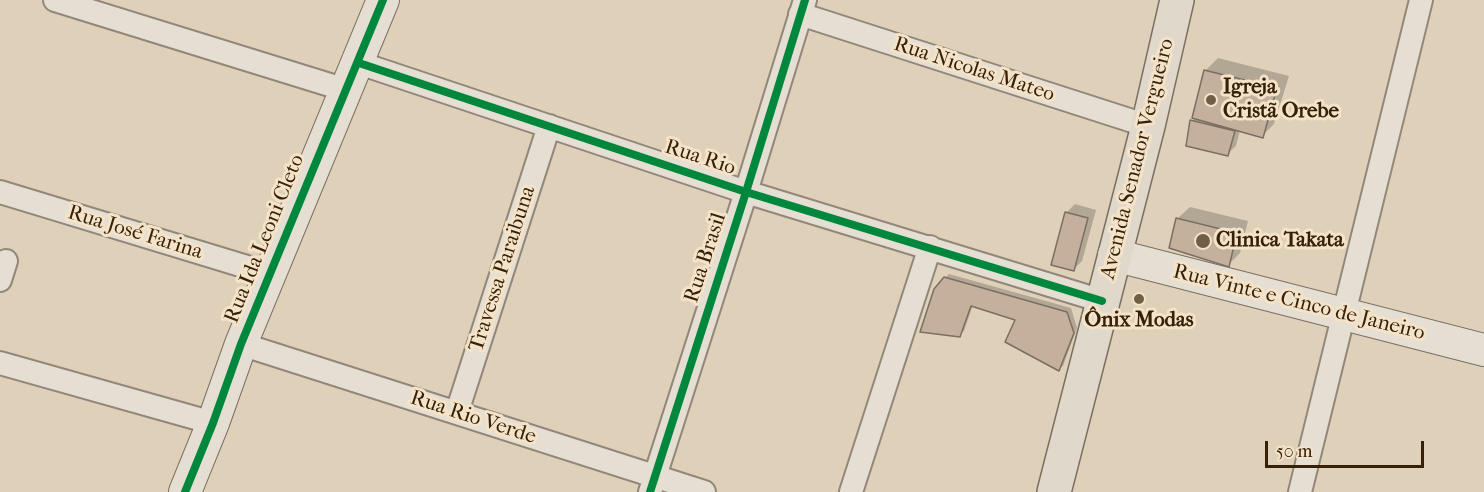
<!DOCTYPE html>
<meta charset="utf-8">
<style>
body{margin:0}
#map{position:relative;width:1484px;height:492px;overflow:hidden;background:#dfd0ba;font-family:"IM FELL French Canon",serif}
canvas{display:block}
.scale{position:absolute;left:1265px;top:441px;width:159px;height:27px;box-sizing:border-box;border:3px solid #362008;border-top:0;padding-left:8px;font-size:18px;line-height:21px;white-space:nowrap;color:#362008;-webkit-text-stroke:4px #f4e3c8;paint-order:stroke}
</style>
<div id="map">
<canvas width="1484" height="492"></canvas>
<div class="scale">50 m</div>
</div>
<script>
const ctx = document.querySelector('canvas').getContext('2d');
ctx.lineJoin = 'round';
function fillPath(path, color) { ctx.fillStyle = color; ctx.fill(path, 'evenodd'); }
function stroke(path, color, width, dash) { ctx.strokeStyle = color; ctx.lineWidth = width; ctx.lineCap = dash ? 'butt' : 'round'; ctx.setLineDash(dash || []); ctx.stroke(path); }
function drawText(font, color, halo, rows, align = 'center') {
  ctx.font = font + ' "IM FELL French Canon",serif'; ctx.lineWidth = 6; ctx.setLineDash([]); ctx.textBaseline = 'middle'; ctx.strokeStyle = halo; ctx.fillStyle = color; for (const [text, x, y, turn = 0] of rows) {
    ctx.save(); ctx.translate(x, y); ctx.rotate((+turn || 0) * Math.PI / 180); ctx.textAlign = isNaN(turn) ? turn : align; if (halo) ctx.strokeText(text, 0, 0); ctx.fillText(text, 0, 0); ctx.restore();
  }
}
const shadow = new Path2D(`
 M1218 58 1289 76 1274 124 1262 136 1240 130 1236 146 1227 154 1192 121 1196 117 1205 71Z
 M1075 204 1096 210 1082 261 1073 270 1066 213Z
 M1190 207 1248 221 1240 253 1228 265 1177 219Z
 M949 274 1071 308 1077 328 1063 366 1059 369 1017 319 973 305 964 331 959 335 945 278Z`);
const building = new Path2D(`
 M1204 70 1277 88 1263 138 1192 118Z
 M1190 120 1235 131 1228 156 1186 146Z
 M1065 212 1088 218 1074 271 1051 265Z
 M1176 218 1237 233 1229 267 1169 248Z
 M944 277 1067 312 1074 333 1059 371 1005 342 1015 320 971 306 960 337 920 332 934 289Z`);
const street = new Path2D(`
 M55 0 346 90
 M800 14 1148 126
 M359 63 746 192 1102 301
 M0 192 270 274
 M0 280 6 261
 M241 344 704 492
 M0 363 213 423
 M457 412 549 126
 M650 492 746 192 805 0
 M851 492 930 247
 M1300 492 1421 0`);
const secondary = new Path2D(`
 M1114 255 1484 350
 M185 492 213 423 241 344 383 0`);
const primary = new Path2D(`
 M1054 492 1148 126 1177 0`);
const cycleway = new Path2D(`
 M359 63 746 192 1102 301
 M185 492 213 423 241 344 383 0
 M650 492 746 192 805 0`);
const markers = [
 [1211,100,6,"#715e46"],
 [1203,241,8,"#715e46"],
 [1139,299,6,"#715e46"]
];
const streetNames = [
 ["Rua Nicolas Mateo",974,70,18],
 ["Rua Rio",700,158,18],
 ["Avenida Senador Vergueiro",1138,159,-76],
 ["Rua José Farina",135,233,17],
 ["Rua Ida Leoni Cleto",265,239,-68],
 ["Rua Brasil",706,258,-72],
 ["Travessa Paraibuna",503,269,-72],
 ["Rua Vinte e Cinco de Janeiro",1299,303,14],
 ["Rua Rio Verde",473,418,18]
];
const poiNames = [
 ["Igreja",1223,88],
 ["Cristã Orebe",1223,112],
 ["Clinica Takata",1216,241],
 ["Ônix Modas",1139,321,"center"]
];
fillPath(shadow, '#0003');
fillPath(building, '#c5b09e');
stroke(building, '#7a6f60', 1.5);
stroke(street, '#928778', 26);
stroke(secondary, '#7a6f60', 34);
stroke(primary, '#7a6f60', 36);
stroke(street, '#e5ded2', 22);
stroke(secondary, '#e5ded2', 32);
stroke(primary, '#e0d8cb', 33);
stroke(cycleway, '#00873e', 8);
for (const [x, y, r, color] of markers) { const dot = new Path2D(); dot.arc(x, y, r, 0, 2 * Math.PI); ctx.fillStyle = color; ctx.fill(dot); stroke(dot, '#f4e3c8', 2); }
drawText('21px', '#362008', '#f4e3c8', streetNames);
drawText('bold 21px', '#362008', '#f4e3c8', poiNames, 'left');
</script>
